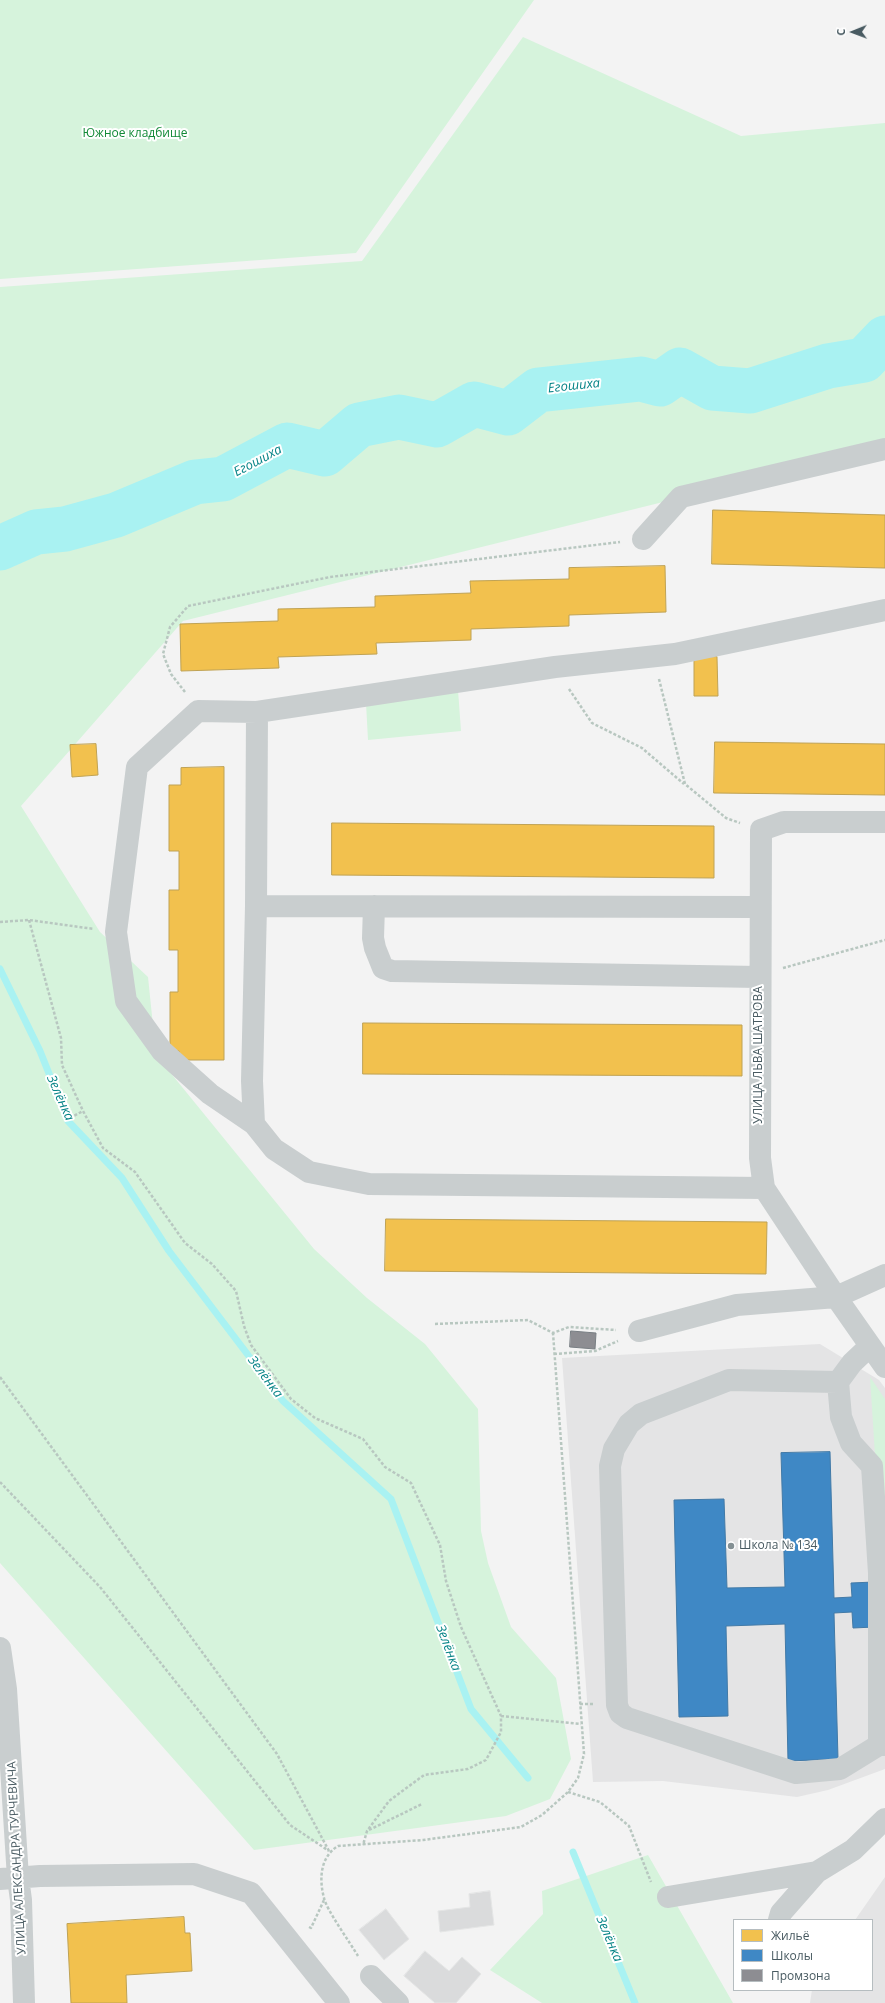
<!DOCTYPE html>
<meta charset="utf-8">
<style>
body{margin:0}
#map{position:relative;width:885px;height:2003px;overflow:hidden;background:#f3f3f3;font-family:"Open Sans",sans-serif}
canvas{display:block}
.legend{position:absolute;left:733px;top:1919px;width:140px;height:72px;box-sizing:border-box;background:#fff;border:1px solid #b6bdc0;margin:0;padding:5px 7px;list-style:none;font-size:12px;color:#485a61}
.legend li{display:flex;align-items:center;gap:8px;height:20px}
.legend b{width:20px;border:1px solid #b6bdc0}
.north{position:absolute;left:833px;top:12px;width:40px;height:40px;-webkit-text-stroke:3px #fff;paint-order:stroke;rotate:269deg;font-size:11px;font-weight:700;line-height:16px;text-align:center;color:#485a61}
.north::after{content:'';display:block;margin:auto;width:14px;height:18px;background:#485a61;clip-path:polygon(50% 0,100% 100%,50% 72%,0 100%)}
</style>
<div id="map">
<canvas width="885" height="2003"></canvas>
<ul class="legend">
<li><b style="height:11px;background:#f2c14e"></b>Жильё</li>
<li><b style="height:11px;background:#3f88c5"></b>Школы</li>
<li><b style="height:11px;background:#8d8d92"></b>Промзона</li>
</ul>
<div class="north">С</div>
</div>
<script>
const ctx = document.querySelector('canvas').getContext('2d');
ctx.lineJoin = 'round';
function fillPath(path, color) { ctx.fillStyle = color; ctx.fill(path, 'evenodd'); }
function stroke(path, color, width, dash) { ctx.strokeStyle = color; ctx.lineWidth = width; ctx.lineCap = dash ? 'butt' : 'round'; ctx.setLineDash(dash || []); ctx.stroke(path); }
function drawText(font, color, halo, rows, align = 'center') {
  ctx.font = font + ' "Open Sans",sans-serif'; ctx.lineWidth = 4; ctx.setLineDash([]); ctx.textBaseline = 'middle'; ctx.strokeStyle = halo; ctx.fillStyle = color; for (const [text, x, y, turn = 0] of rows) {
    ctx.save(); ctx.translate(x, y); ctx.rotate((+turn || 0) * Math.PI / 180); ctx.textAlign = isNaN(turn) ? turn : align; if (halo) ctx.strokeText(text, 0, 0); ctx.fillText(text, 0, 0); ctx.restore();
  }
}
const education = new Path2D(`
 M820 1344 879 1380 885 1388V1769L828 1790 797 1797 663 1781 593 1782 562 1358Z
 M885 1877V2003H810L812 1990H872V1920H855Z`);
const green = new Path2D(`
 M0 0H534L356 253 0 279Z
 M523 37 741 136 885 123V447L183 621 21 806 100 932 148 977 156 1055 314 1249 367 1298 425 1344 478 1409 481 1531 488 1563 511 1627 556 1678 571 1759 550 1799 506 1816 254 1850 0 1563V287L362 261Z
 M458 690 461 731 368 740 366 703Z
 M870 1377 885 1399V1612Z
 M648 1855 733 2003H542L490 1970 543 1914 542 1891Z`);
const homes = new Path2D(`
 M713 510 885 515V568L712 564Z
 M665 566 666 612 569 615V626L471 629V640L376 643 377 654 278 657 279 668 181 671 180 624 278 621V609L375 607V596L471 593 470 581 569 579V568Z
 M717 657 718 696H694V658Z
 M715 742 885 744V795L714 793Z
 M96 744 98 775 72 777 70 745Z
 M224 767V1060H179V1051H170V992H178V950H169V890H179V851H169V785H181V768Z
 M332 823 714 826V878L332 875Z
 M363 1023 742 1025V1076L363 1074Z
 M386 1219 767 1222 766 1274 385 1271Z
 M184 1917 185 1933H190L192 1971 126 1975 127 2003H71L67 1924Z`);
const schools = new Path2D(`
 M830 1452 834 1598 852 1597 851 1583 874 1582V1627L853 1628 852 1612 834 1613 838 1759 788 1761 785 1624 726 1626 728 1716 679 1717 674 1500 724 1499 727 1588 785 1587 781 1453Z`);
const industry = new Path2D(`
 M571 1331 596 1333 595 1349 570 1347Z`);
const stream = new Path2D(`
 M0 969 40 1051 68 1121 122 1178 169 1251 283 1401 391 1499 471 1709 528 1778
 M573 1852 635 2003`);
const river = new Path2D(`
 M0 548 36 532 65 529 116 515 195 482 223 479 287 445 325 454 359 425 399 417 437 425 474 404 508 413 538 390 641 379 660 384 680 370 712 388 750 391 828 366 864 360 885 338`);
const building = new Path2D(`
 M490 1891 494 1925 440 1932 438 1911 470 1907 469 1894Z
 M386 1909 409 1939 384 1960 359 1930Z
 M425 1951 449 1971 462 1957 481 1974 456 2003H435L404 1976Z`);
const path = new Path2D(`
 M659 679 685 784 726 818 740 823
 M569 689 592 723 642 748 684 784
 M185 692 171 674 163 654 170 627 188 606 330 577 620 542
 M29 920 61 1038 62 1065 83 1111 103 1148 135 1172 185 1243 212 1264 236 1291 244 1326 251 1345 291 1399 315 1418 363 1439 385 1467 411 1483 440 1545 446 1581 461 1627 501 1716V1732L486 1760 468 1769 424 1775 389 1801 367 1831 363 1845
 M0 922 29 920 94 929
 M783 968 885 940
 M70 1118 83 1111
 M435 1324 528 1320 553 1333 569 1327 616 1330
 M554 1354 595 1351 618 1341
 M0 1377 277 1754 329 1851
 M0 1482 100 1587 290 1825 329 1851
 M580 1704H593
 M501 1716 581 1724
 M568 1792 600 1802 629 1826 651 1882
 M369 1830 422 1804
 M309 1927 311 1928 324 1900
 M358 1956C351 1944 326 1909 324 1898 319 1879 320 1857 338 1846L423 1840 521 1827 542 1815 568 1792 578 1778 584 1754 553 1333`);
const minor = new Path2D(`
 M643 539 681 497 885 449
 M885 822H784L761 830 760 1158 764 1188 836 1297 885 1367
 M256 906 759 907
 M374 906 373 938 375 948 383 968 392 971 759 977
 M254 1124 210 1094 162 1051 126 1001 116 932 137 767 198 711 257 712
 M764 1188 369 1184 309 1172 274 1149 254 1124 252 1081 256 906 257 712 555 667 675 654 885 610
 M639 1331 737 1305 836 1297 885 1275
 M870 1346 852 1363 838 1382 729 1380 641 1414 629 1424 614 1449 610 1466 617 1705 620 1713 627 1718 796 1773 840 1769 879 1745H885
 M838 1382 841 1417 851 1443 872 1466 879 1573V1745
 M0 1648 6 1689 18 1878 21 1900 24 2003
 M0 1879 40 1876 194 1874 251 1893 339 2003
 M668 1897 817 1872 853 1850 885 1819
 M779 1920 781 1913 817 1872
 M371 1976 398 2003`);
const markers = [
 [731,1546,4,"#849094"]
];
const parkNames = [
 ["Южное кладбище",135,134]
];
const streetNames = [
 ["УЛИЦА ЛЬВА ШАТРОВА",759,1055,-90],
 ["УЛИЦА АЛЕКСАНДРА ТУРЧЕВИЧА",17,1858,-93]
];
const poiNames = [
 ["Школа № 134",739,1546]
];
const waterNames = [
 ["Егошиха",574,386,-6],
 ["Егошиха",258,461,-28],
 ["Зелёнка",60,1098,66],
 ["Зелёнка",265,1377,53],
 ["Зелёнка",448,1648,69],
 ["Зелёнка",609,1939,67]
];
fillPath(education, '#e4e4e5');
fillPath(green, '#d6f3dc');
fillPath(homes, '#f2c14e');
stroke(homes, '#bfa254', 1);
fillPath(schools, '#3f88c5');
stroke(schools, '#427aa7', 1);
fillPath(industry, '#8d8d92');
stroke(industry, '#787e83', 1);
stroke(stream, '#a9f2f2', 7);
stroke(river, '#a9f2f2', 45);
fillPath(building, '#dadbdc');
stroke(building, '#e4e5e5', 1);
stroke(path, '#b8c7c0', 2.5, [3, 2]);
stroke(minor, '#c9cecf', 22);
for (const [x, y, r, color] of markers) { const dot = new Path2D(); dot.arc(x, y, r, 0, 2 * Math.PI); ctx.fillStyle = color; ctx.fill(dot); stroke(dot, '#fff', 1.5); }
drawText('12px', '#118936', '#fff', parkNames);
drawText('12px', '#485a61', '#fff', streetNames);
drawText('12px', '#485a61', '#fff', poiNames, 'left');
drawText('italic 13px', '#078487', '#fff', waterNames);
</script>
